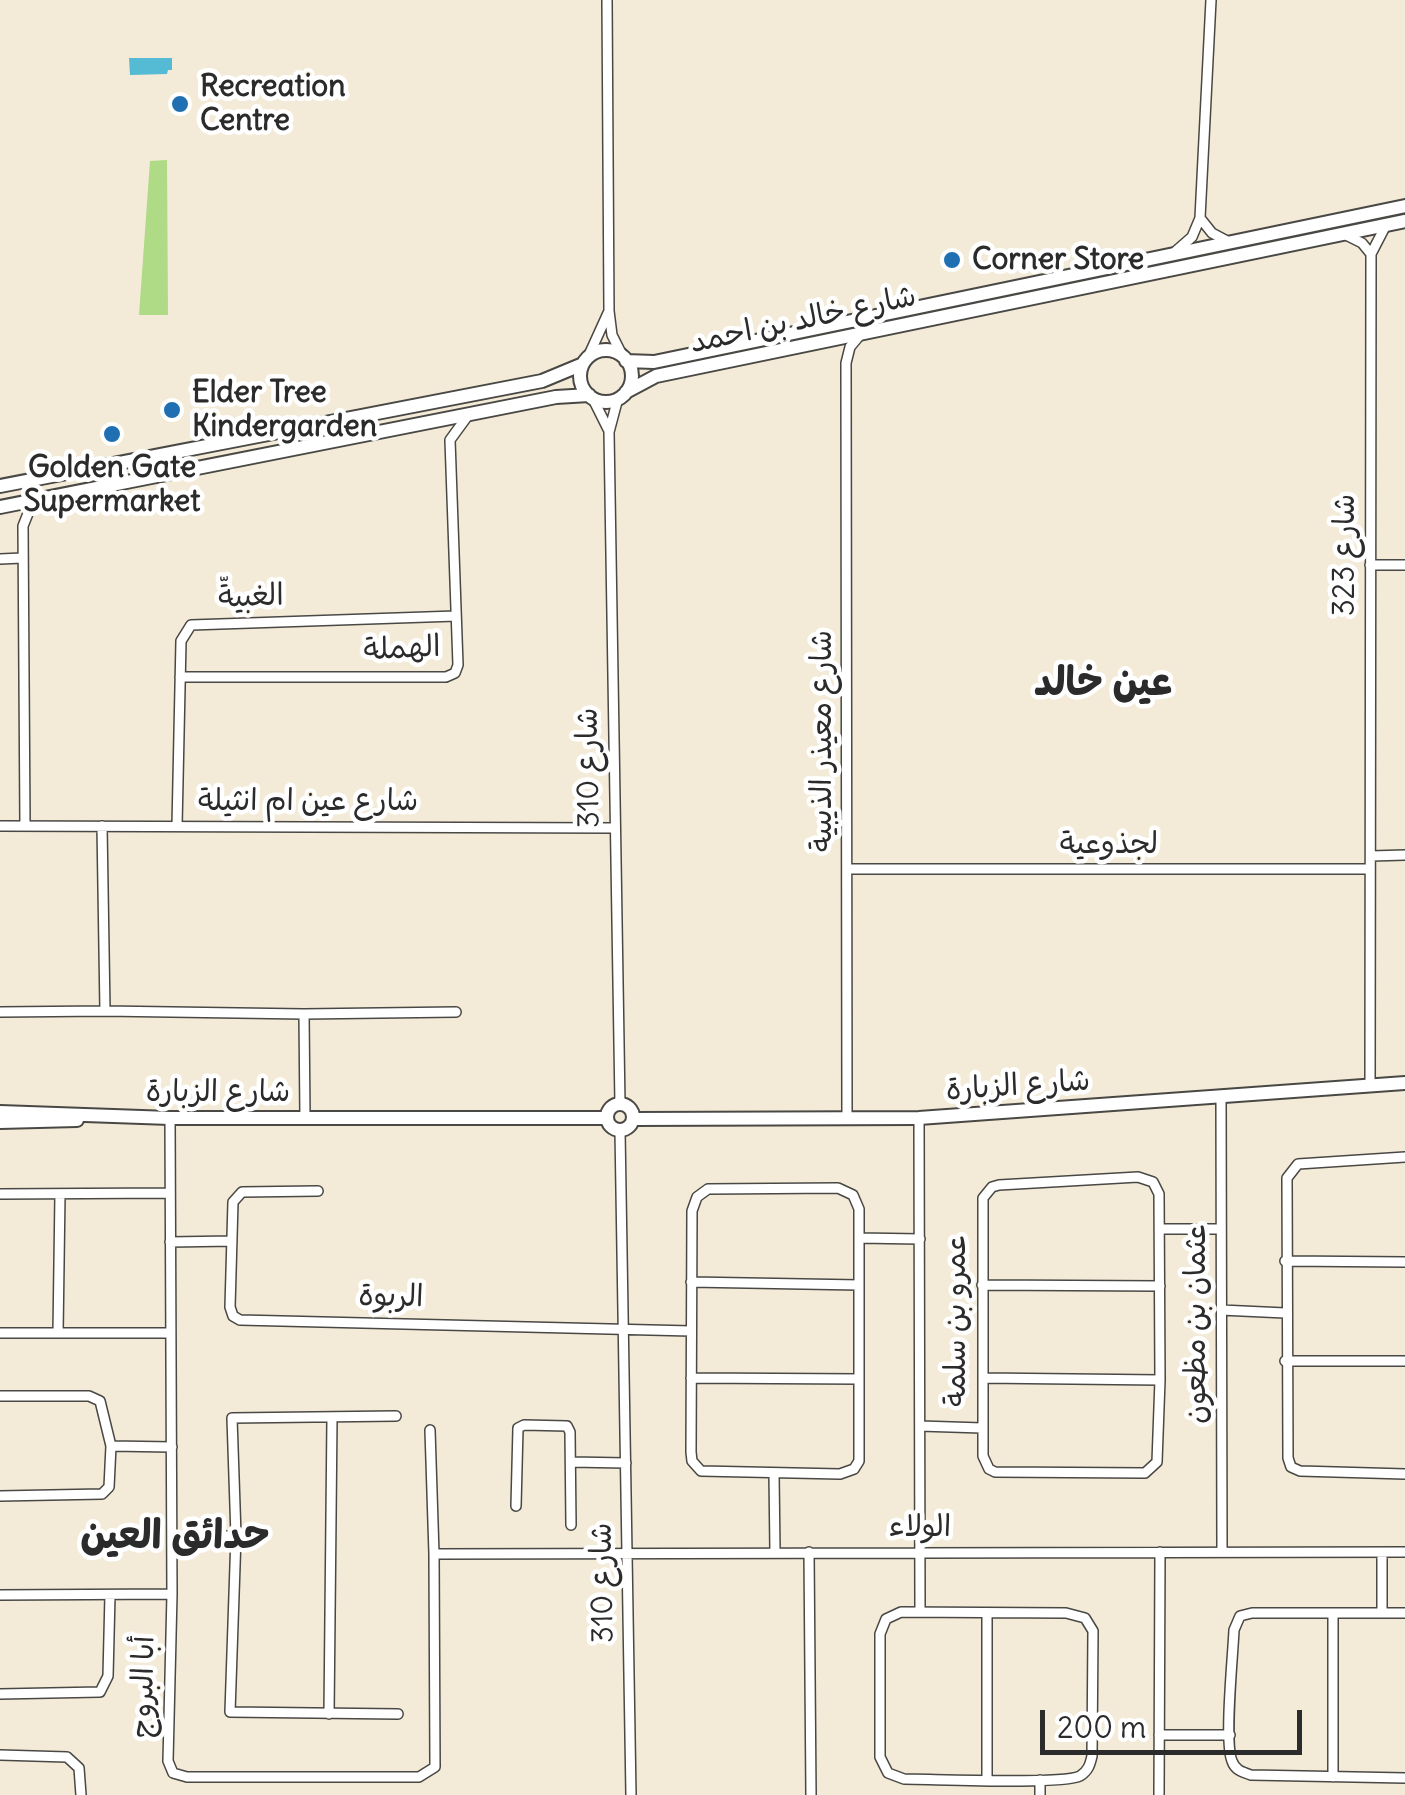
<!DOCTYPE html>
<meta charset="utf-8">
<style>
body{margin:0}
#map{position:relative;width:1405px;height:1795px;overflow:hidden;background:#f3ebd7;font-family:Delius,sans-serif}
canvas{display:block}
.scale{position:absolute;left:1040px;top:1710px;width:262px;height:45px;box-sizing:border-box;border:5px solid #2b2b2b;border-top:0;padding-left:12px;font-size:30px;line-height:35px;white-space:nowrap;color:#2b2b2b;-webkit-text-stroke:8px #fff;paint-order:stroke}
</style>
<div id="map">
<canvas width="1405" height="1795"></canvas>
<div class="scale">200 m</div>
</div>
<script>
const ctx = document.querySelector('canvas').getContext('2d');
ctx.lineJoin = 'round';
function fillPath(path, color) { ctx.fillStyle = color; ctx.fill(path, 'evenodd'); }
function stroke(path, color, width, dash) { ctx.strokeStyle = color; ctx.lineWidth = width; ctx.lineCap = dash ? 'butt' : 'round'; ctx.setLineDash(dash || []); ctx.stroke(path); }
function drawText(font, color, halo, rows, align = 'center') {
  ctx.font = font + ' Delius,"Playpen Sans Arabic",sans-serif'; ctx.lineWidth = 9; ctx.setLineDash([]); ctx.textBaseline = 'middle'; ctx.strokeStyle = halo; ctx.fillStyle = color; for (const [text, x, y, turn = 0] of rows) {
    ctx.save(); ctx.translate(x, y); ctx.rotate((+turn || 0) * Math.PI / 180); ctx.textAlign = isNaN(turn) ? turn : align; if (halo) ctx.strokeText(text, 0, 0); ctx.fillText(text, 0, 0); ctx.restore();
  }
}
const green = new Path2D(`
 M167 160 168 315H139L150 161Z`);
const water = new Path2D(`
 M129 58H172V70H168L167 74 130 75Z`);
const street = new Path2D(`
 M607 0 609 311 612 335 623 357
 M1200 218 1212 233 1227 241
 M1346 235 1362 243 1371 254
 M1176 251 1192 237 1200 218 1211 0
 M588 357 608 313
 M592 397 608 429
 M618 398 609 432 620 1104
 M0 559 22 558
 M1370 565H1405
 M180 677H446L455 673 458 665 450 440 469 414
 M0 826 615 828
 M25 826 23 526 29 511 39 499
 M102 826 105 1011 304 1014 305 1118
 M177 826 181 641 191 625 456 616
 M1371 856 1405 855
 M848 869H1370
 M0 1012 105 1011
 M304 1014 456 1012
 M1370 1085 1371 254 1385 227
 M1221 1097 1222 1551
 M170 1118 172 1594 168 1761 173 1773 187 1777H419L435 1767 434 1554 430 1430
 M847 1118 846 363 850 347 860 335
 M919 1118 920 1612
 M620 1131 631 1795
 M1405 1157 1298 1164 1287 1178 1288 1458 1291 1467 1300 1471 1405 1474
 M1138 1177 1153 1182 1159 1194 1160 1380 1157 1462 1145 1473 995 1472 989 1469 983 1456V1198L992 1187 999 1185Z
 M838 1188 853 1195 859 1209V1461L854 1469 840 1474 701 1471 692 1461 691 1452 692 1211 697 1197 708 1189Z
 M318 1191 242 1192 233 1202 230 1307 233 1316 240 1320 691 1331
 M0 1194 170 1193
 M1160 1229H1221
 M859 1238 920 1239
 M170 1242 232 1241
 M1285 1261 1405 1262
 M691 1282 859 1285
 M982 1285 1160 1286
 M1221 1310 1285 1313
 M0 1333H170
 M58 1333 60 1194
 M1285 1361H1405
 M691 1378 859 1379
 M983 1378 1160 1380
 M0 1396H89L100 1401 111 1446 109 1487 102 1494 0 1496
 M396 1416 232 1418 236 1536 230 1712 398 1714
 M920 1426 982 1428
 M111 1446 172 1447
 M571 1462 626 1463
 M774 1474 775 1552
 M516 1506 518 1428 524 1425 567 1426 570 1432 571 1525
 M215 1536H236
 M809 1552 811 1795
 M434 1554 1405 1552
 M0 1595 172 1594
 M901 1612 1066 1613 1085 1618 1093 1631 1092 1756C1090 1765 1088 1771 1080 1776 1062 1785 933 1779 904 1779L888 1773 880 1757V1634L886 1619Z
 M1333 1613V1777
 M1382 1613V1553
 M1405 1613H1252L1240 1616 1234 1630C1233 1655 1224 1742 1232 1761 1235 1770 1242 1772 1251 1775L1405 1778
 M0 1694 100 1692 108 1676 110 1595
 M329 1714 332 1418
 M1159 1735H1230
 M0 1755 67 1757 79 1768 81 1795
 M987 1778V1613
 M1040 1780V1795
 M1159 1795 1160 1552`);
const secondary = new Path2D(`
 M580 376a26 26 0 1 1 52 0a26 26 0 1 1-52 0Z
 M626 361 654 362 1405 206
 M626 392 656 376 1405 221
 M0 486 542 381 583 364
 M0 507 556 397 589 395
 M607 1117a13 13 0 1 1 26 0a13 13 0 1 1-26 0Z
 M0 1112 170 1118H607
 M633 1119 919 1118 1405 1083
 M0 1122 77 1120`);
const markers = [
 [180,104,10,"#1f6fb2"],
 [952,260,10,"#1f6fb2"],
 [172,410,10,"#1f6fb2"],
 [112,434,10,"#1f6fb2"]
];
const poiNames = [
 ["Recreation",200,87],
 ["Centre",200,121],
 ["Corner Store",972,260],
 ["Elder Tree",192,393],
 ["Kindergarden",192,427],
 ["Golden Gate",112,468,"center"],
 ["Supermarket",112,502,"center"]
];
const streetNames = [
 ["شارع خالد بن احمد",803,320,-12],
 ["شارع 323",1345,555,-90],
 ["الغبيةّ",251,597,-2],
 ["الهملة",402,649,-3],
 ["شارع معيذر الذيبية",822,741,-90],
 ["شارع 310",589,768,-91],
 ["شارع عين ام انثيلة",308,801],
 ["لجذوعية",1109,844],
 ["شارع الزبارة",1018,1086,-4],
 ["شارع الزبارة",218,1092],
 ["الربوة",391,1297,1],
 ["عمرو بن سلمة",956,1320,-90],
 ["عثمان بن مظعون",1196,1324,-90],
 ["الولاء",920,1527],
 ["شارع 310",603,1583,-91],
 ["أبا البروج",144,1687,-89]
];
const districtNames = [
 ["عين خالد",1103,684],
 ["حدائق العين",175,1537]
];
fillPath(green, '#afda86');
fillPath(water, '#55bad3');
stroke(street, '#494845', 12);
stroke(secondary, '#494845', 16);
stroke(street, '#fff', 9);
stroke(secondary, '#fff', 12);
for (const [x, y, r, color] of markers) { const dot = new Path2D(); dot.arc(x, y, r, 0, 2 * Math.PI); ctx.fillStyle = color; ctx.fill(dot); stroke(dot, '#fff', 4); }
drawText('bold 30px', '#2b2b2b', '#fff', poiNames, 'left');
drawText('30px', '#2b2b2b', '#fff', streetNames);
drawText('bold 40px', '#2b2b2b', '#fff', districtNames);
</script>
